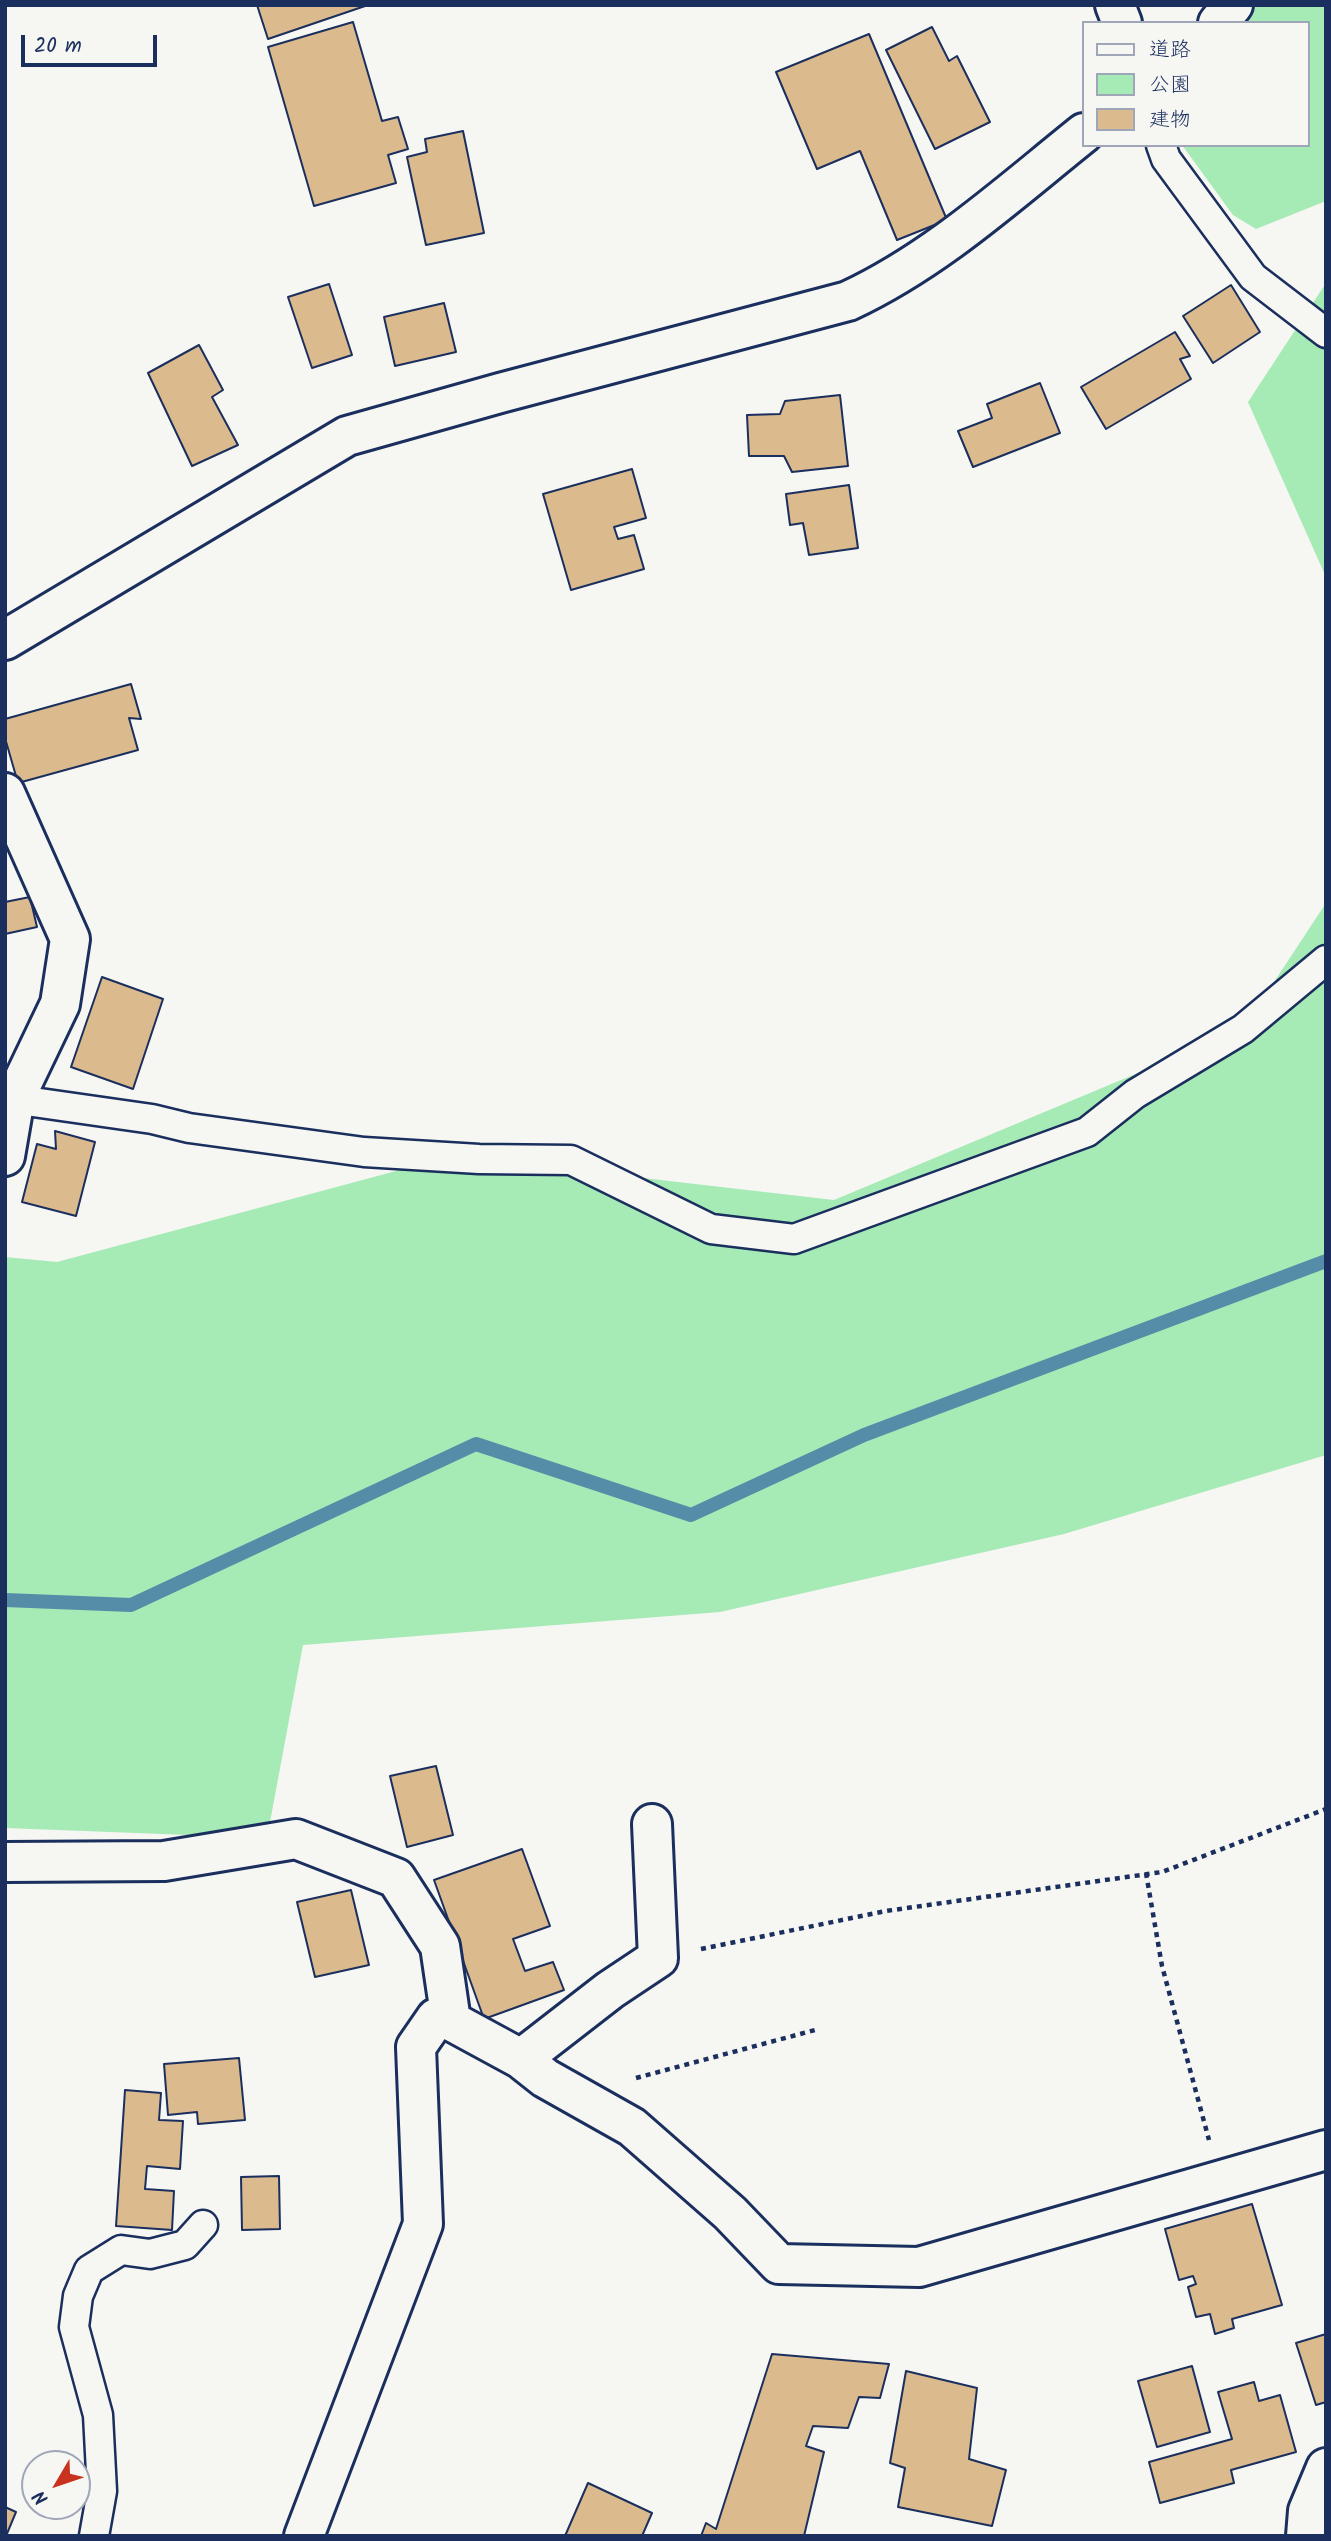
<!DOCTYPE html>
<meta charset="utf-8">
<style>
body{margin:0}
#map{position:relative;width:1331px;height:2541px;overflow:hidden;background:#f6f6f2;font-family:Kalam,"Klee One",sans-serif}
canvas{display:block}
.frame{position:absolute;inset:0;border:7px solid #1b2f5e;pointer-events:none}
.legend{position:absolute;left:1082px;top:21px;width:228px;height:126px;box-sizing:border-box;background:#f6f6f2;border:2px solid #9ea6b7;margin:0;padding:9px 12px;list-style:none;font-size:21px;color:#1b2f5e}
.legend li{display:flex;align-items:center;gap:14px;height:35px}
.legend b{width:35px;border:2px solid #9ea6b7}
.north{position:absolute;left:21px;top:2450px;width:70px;height:70px;box-sizing:border-box;background:#f6f6f2;border:2px solid #9ea6b7;border-radius:50%;rotate:231deg;font-size:19px;font-weight:700;line-height:28px;text-align:center;color:#1b2f5e}
.north::after{content:'';display:block;margin:auto;width:24px;height:32px;background:#c8321e;clip-path:polygon(50% 0,100% 100%,50% 72%,0 100%)}
.scale{position:absolute;left:21px;top:35px;width:136px;height:32px;box-sizing:border-box;border:4px solid #1b2f5e;border-top:0;padding-left:9px;font-size:21px;line-height:24px;white-space:nowrap;color:#1b2f5e;-webkit-text-stroke:5px #f6f6f2;paint-order:stroke}
</style>
<div id="map">
<canvas width="1331" height="2541"></canvas>
<div class="frame"></div>
<ul class="legend">
<li><b style="height:9px;background:#f6f6f2"></b>道路</li>
<li><b style="height:19px;background:#a6eab6"></b>公園</li>
<li><b style="height:19px;background:#dbba8e"></b>建物</li>
</ul>
<div class="north">N</div>
<div class="scale">20 m</div>
</div>
<script>
const ctx = document.querySelector('canvas').getContext('2d');
ctx.lineJoin = 'round';
function fillPath(path, color) { ctx.fillStyle = color; ctx.fill(path, 'evenodd'); }
function stroke(path, color, width, dash) { ctx.strokeStyle = color; ctx.lineWidth = width; ctx.lineCap = dash ? 'butt' : 'round'; ctx.setLineDash(dash || []); ctx.stroke(path); }
const green = new Path2D(`
 M1219 5H1326V201L1256 229 1233 215 1182 145H1308V23H1202Z
 M1326 283V577L1248 402Z
 M1326 903V1455L1064 1534 720 1612 303 1645 267 1838 5 1828V1257L57 1262 452 1156 834 1200 1243 1029Z`);
const stream = new Path2D(`
 M5 1600 131 1605 476 1444 691 1515 864 1435 1326 1261`);
const building = new Path2D(`
 M257 5H368L268 39Z
 M353 22 382 121 398 117 408 149 388 155 396 183 314 206 268 47Z
 M932 27 949 61 957 56 990 122 935 149 886 50Z
 M869 34 947 220 897 240 860 151 817 169 776 72Z
 M463 131 484 233 426 245 407 157 427 152 425 139Z
 M329 284 352 355 312 368 288 297Z
 M1231 285 1260 332 1213 363 1183 316Z
 M444 303 456 352 395 366 384 317Z
 M1175 332 1190 356 1180 359 1191 379 1106 429 1081 387Z
 M199 345 223 390 212 397 238 445 192 466 148 373Z
 M1040 383 1060 433 973 467 958 431 992 418 987 404Z
 M840 395 848 466 792 472 784 456H749L747 415 780 414 785 401Z
 M632 469 646 518 614 527 618 539 634 535 644 569 571 590 543 494Z
 M849 485 858 548 809 555 803 523 790 525 786 494Z
 M131 684 141 719 129 718 138 750 18 783 5 738V719Z
 M30 897 37 927 5 934V902Z
 M102 977 163 999 133 1089 71 1067Z
 M55 1131 95 1142 76 1216 22 1202 37 1144 56 1149Z
 M436 1766 453 1835 407 1847 390 1776Z
 M522 1849 550 1926 513 1939 525 1971 553 1962 564 1990 484 2019 434 1880Z
 M351 1890 369 1965 315 1977 297 1902Z
 M239 2058 245 2120 198 2124 197 2112 168 2115 164 2064Z
 M125 2090 161 2093 159 2120 183 2121 180 2169 147 2166 145 2189 174 2191 172 2230 116 2226Z
 M279 2176 280 2229 242 2230 241 2177Z
 M1252 2204 1282 2305 1232 2319 1234 2328 1215 2334 1210 2314 1196 2317 1188 2287 1196 2284 1193 2276 1179 2280 1165 2229Z
 M1326 2334V2402L1316 2405 1296 2343Z
 M772 2354 889 2364 880 2398 859 2397 848 2428 813 2426 806 2446 824 2452 804 2536H701L706 2523 716 2529Z
 M1192 2366 1210 2432 1157 2447 1138 2381Z
 M906 2371 977 2388 969 2459 1006 2470 992 2526 898 2507 905 2468 890 2463Z
 M1254 2382 1259 2401 1280 2395 1296 2452 1231 2470 1234 2483 1160 2503 1149 2462 1232 2439 1218 2392Z
 M588 2483 652 2513 642 2536H565Z
 M5 2507 16 2512 6 2536H5Z`);
const path = new Path2D(`
 M1146 1873 1162 1966 1209 2140
 M701 1949 886 1911 1162 1872 1326 1809
 M636 2078 815 2030`);
const service = new Path2D(`
 M1161 145 1166 159 1253 277 1326 333
 M5 1098 152 1119 189 1128 364 1152 479 1159 571 1160 711 1229 794 1239 1087 1132 1135 1094 1243 1029 1326 960
 M94 2536 102 2491 98 2415 74 2327 78 2296 89 2270 121 2250 150 2254 185 2245 203 2225`);
const minor = new Path2D(`
 M1115 5 1122 23
 M1218 23 1233 5
 M5 640 347 436 500 393 848 301C936 260 1009 193 1084 133
 M5 793 70 939 60 1004 15 1098 5 1156
 M5 1862 164 1861 296 1839 396 1878 440 1946 451 2021 521 2059 545 2078 632 2127 730 2213 779 2264 919 2267 1326 2150
 M521 2059 610 1990 658 1958 652 1824
 M304 2536 423 2224 416 2047 436 2018 451 2021
 M1306 2536 1308 2511 1326 2468`);
fillPath(green, '#a6eab6');
stroke(stream, '#558da8', 14);
fillPath(building, '#dbba8e');
stroke(building, '#1b2f5e', 2);
stroke(service, '#1b2f5e', 33);
stroke(minor, '#1b2f5e', 44);
stroke(path, '#1b2f5e', 4.5, [5, 5]);
stroke(service, '#f6f6f2', 28);
stroke(minor, '#f6f6f2', 38);
</script>
